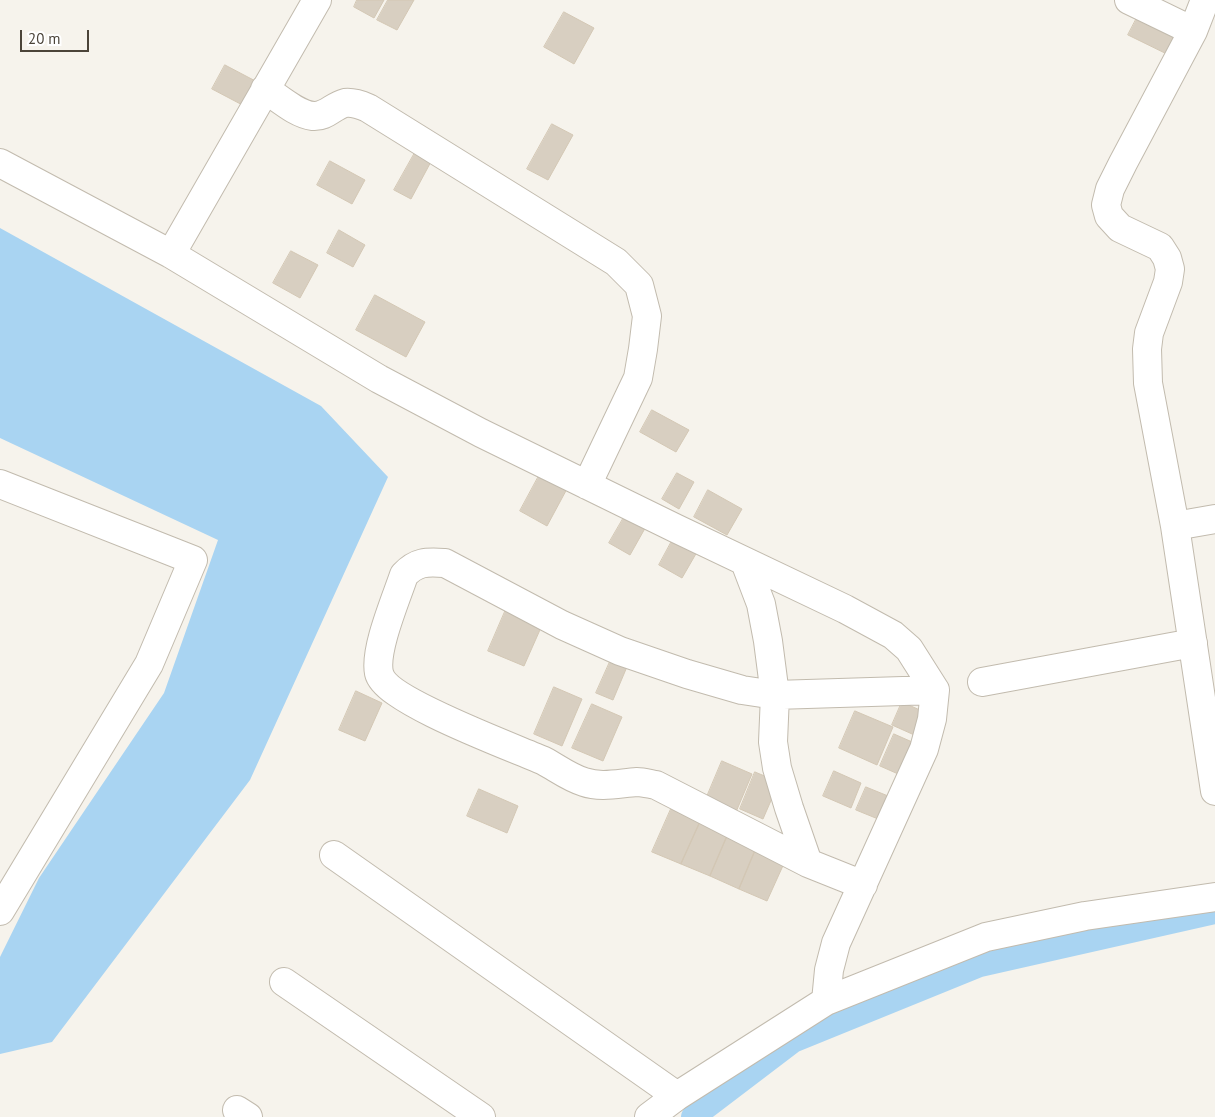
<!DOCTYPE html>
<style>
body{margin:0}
#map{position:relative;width:1215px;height:1117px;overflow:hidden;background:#f6f3ec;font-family:"PT Sans",sans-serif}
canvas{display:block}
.scale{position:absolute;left:20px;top:30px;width:69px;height:22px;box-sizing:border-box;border:2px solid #4b4439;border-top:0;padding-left:6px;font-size:15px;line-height:18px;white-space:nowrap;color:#4b4439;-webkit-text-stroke:4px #fff;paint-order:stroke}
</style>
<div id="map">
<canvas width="1215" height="1117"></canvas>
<div class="scale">20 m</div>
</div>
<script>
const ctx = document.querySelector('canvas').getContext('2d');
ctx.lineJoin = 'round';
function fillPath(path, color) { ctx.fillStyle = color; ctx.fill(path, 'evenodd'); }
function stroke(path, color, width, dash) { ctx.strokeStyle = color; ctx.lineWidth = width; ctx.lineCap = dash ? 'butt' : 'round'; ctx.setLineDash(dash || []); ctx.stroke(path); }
const water = new Path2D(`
 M0 228 321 406 388 477 250 780 52 1042 0 1054V957L39 878 164 693 218 540 0 438Z`);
const canal = new Path2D(`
 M693 1117 793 1041 980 965 1215 912`);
const building = new Path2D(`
 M357 0H384L374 18 354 7Z
 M388 0H414L397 30 377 20Z
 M1142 8 1189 31 1175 58 1128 35Z
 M564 12 594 28 574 64 544 47Z
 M225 65 263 85 250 109 212 89Z
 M552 124 573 135 548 180 527 169Z
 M417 149 433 158 411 199 394 190Z
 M330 161 365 180 352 204 317 185Z
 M339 230 365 245 353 267 327 253Z
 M291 251 318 265 300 298 273 283Z
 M375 295 425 322 406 357 356 330Z
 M652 410 689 430 676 452 640 432Z
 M541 472 568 487 547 526 520 511Z
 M677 473 694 482 679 509 662 499Z
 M708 490 742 509 727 535 694 517Z
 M627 512 648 523 630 555 609 543Z
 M673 539 697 552 682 578 659 565Z
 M507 607 543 623 524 666 488 651Z
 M613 655 629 662 613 700 596 693Z
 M554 687 582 699 562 746 534 734Z
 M356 691 382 703 365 741 339 730Z
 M902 702 931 715 921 738 892 725Z
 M592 704 622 717 603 761 572 748Z
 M855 711 893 727 877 765 839 748Z
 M894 734 919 745 905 777 880 766Z
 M722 761 752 774 736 812 706 799Z
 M834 771 861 783 851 808 823 796Z
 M755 772 779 782 763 819 740 809Z
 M866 787 893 798 883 821 856 810Z
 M479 789 518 806 507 833 467 816Z
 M671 809 700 822 681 864 652 852Z
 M700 822 728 834 710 876 681 864Z
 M728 834 757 846 739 889 710 876Z
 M757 846 786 859 767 901 739 889Z`);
const minor = new Path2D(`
 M1129 0 1193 31
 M1205 0 1193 31 1123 163 1110 189 1106 205 1109 216 1120 228 1160 247 1167 258 1170 269 1168 282 1149 333 1147 349 1148 383 1175 526 1215 791
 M265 89C279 98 296 114 313 116 326 117 333 106 345 103 353 102 361 105 368 108L616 262 639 285 647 316 643 349 638 378 587 485
 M0 163 171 254 379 379 481 433 675 528 845 609 893 635 909 649 935 690 932 719 924 749 836 943 829 970 826 1001
 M171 254 317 0
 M0 484 193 560 149 664 0 911
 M1175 526 1215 519
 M745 562 761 604 768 641 775 695 773 742 777 768 789 808 808 863
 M982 682 1193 643
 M334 855 677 1096
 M863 885 808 863 656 785C650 784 643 782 637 782 620 783 601 788 584 782 570 778 557 768 544 761 515 748 385 701 379 673 374 650 396 599 404 575 417 561 427 562 445 563L562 625 620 651 687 674 742 690 775 695 935 690
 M284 982 481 1117
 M237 1110 248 1117
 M649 1117 677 1096 826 1001 986 937 1085 916 1215 897`);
fillPath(water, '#a9d4f2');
stroke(canal, '#a9d4f2', 24);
fillPath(building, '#d8cfc1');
stroke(building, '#d3c7b4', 1);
stroke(minor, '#c2bbae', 30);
stroke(minor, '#fff', 28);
</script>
